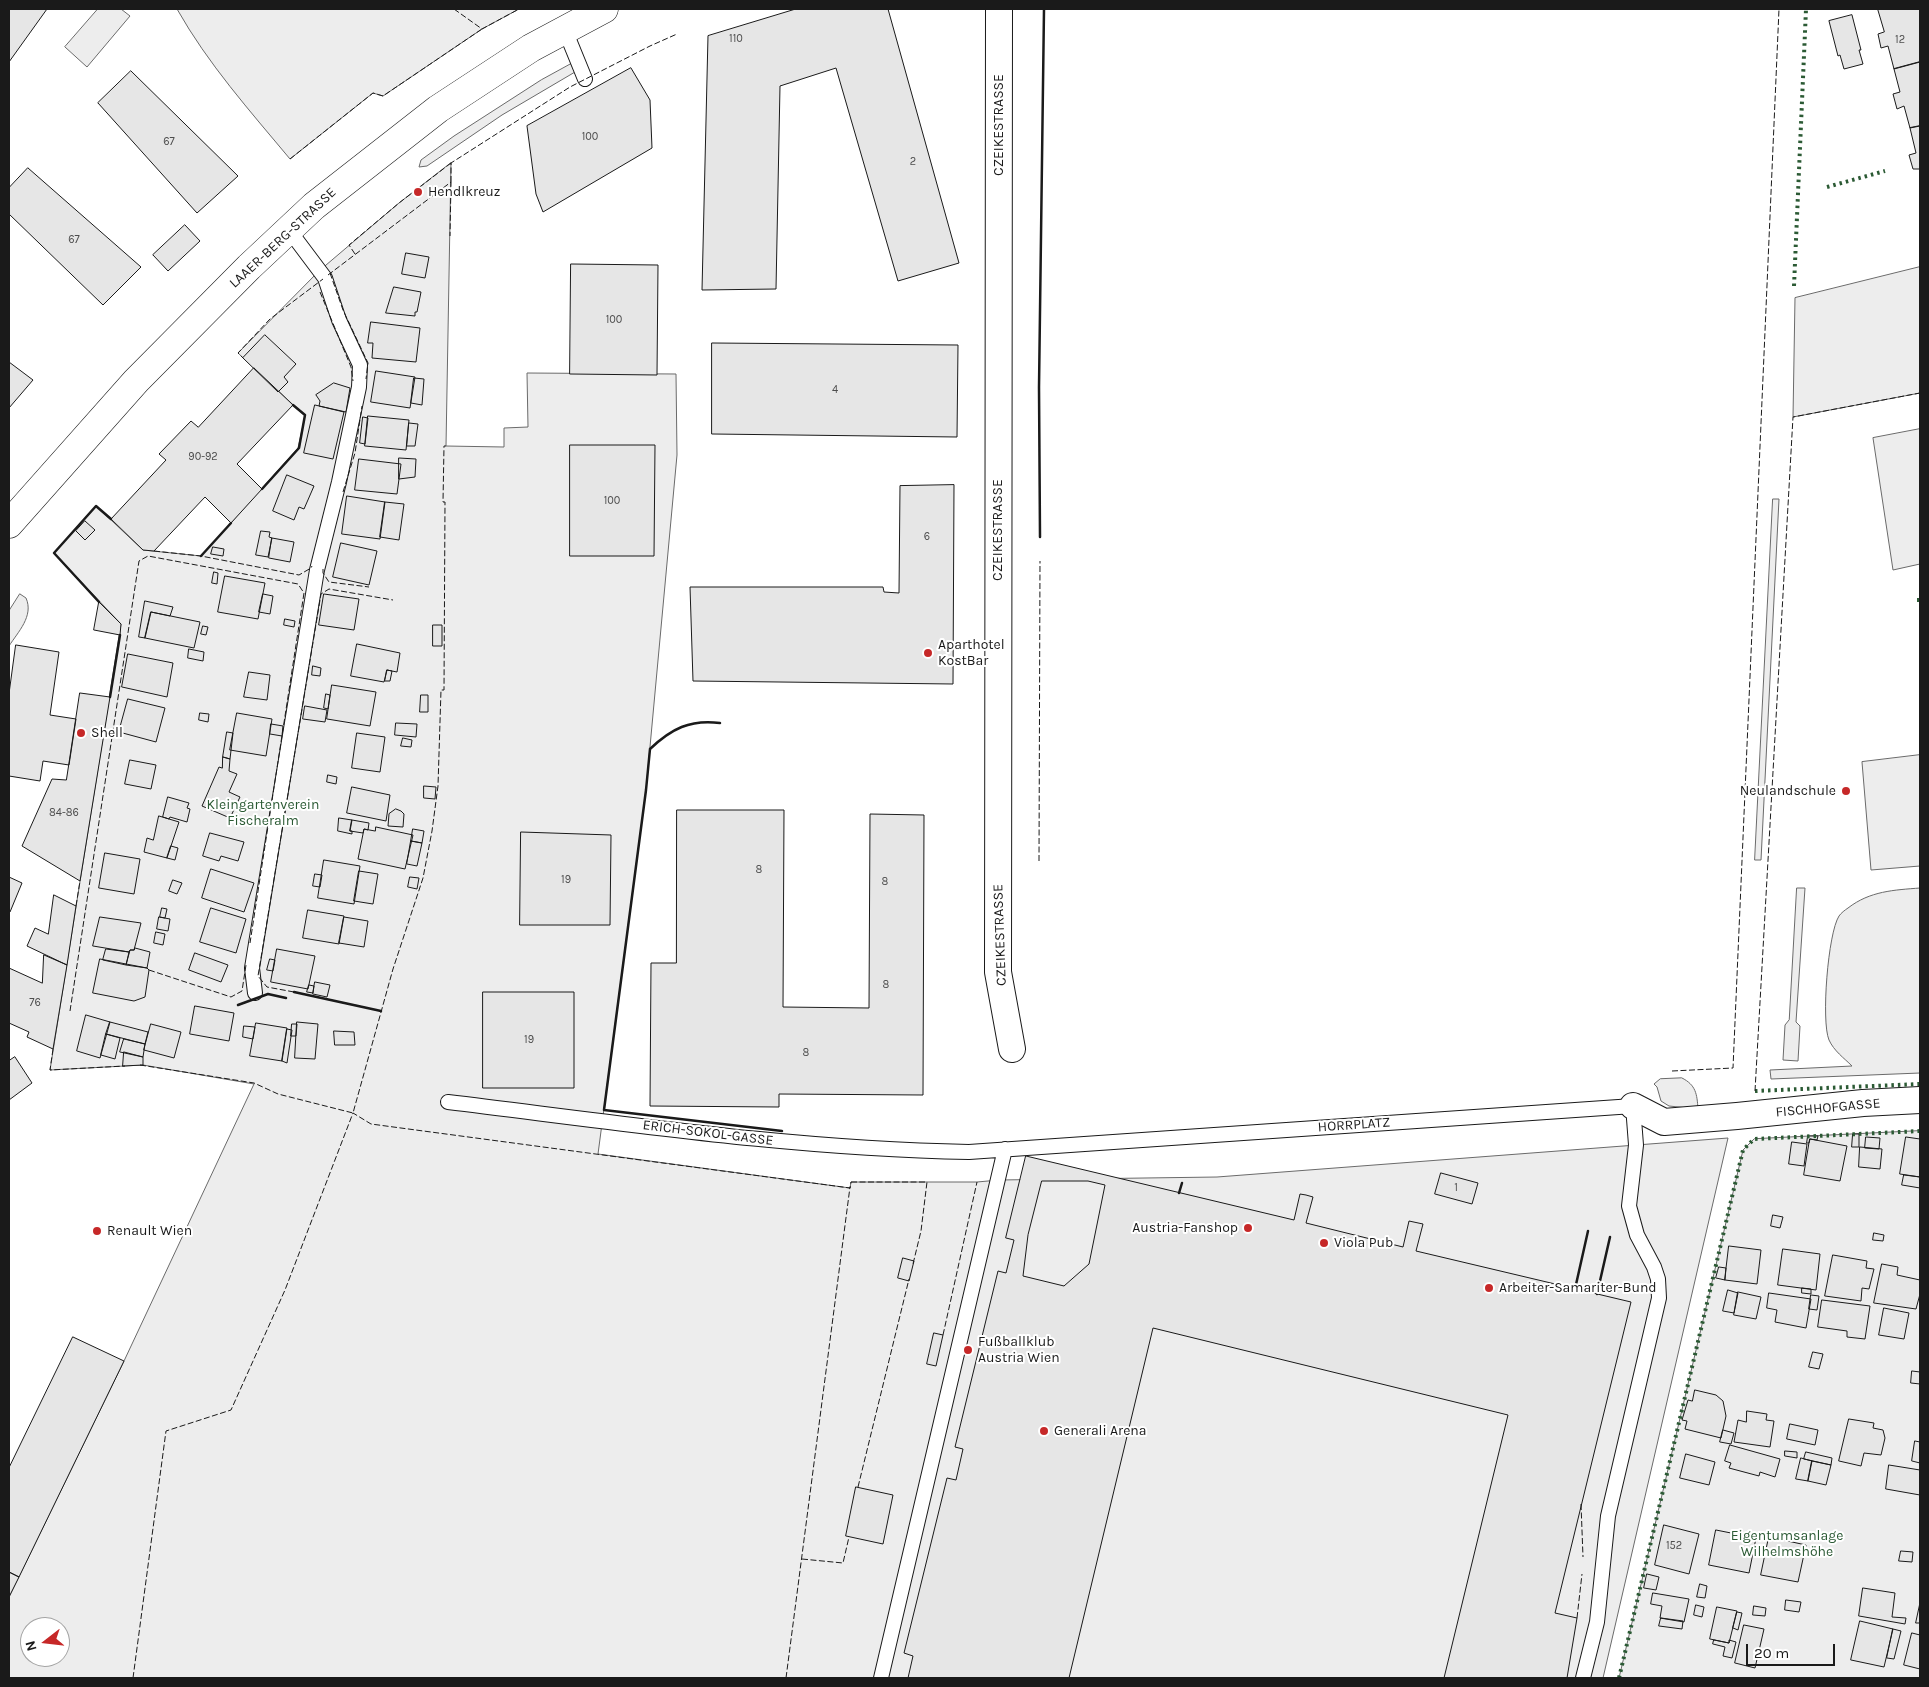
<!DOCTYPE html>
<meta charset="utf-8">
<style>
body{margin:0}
#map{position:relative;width:1929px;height:1687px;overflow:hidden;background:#fff;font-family:Karla,sans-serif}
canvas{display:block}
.frame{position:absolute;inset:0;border:10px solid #1a1a1a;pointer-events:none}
.north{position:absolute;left:20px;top:1617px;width:50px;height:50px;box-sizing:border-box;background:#fff;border:1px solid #a3a3a3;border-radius:50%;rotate:254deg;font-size:14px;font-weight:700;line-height:20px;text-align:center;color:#1a1a1a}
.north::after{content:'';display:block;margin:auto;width:18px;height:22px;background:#c62828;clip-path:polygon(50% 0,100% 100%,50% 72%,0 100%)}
.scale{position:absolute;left:1746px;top:1644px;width:89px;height:22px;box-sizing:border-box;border:2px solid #1a1a1a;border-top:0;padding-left:6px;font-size:15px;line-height:18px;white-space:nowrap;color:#1a1a1a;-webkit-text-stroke:4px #fff;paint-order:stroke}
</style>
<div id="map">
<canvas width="1929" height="1687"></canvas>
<div class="frame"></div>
<div class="north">N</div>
<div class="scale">20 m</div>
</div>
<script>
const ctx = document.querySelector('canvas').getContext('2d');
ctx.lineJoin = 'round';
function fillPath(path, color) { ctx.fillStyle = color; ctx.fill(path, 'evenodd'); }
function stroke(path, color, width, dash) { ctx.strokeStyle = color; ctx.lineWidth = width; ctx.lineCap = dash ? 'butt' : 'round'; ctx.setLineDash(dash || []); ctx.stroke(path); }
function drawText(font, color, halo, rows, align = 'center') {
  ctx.font = font + ' Karla,sans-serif'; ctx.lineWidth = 4; ctx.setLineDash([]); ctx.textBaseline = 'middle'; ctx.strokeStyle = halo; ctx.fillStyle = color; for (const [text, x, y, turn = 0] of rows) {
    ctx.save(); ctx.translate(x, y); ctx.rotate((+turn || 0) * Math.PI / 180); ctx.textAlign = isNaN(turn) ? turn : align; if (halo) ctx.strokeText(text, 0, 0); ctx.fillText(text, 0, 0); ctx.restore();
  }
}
const green = new Path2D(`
 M98 9H121L130 16 87 67 65 47Z
 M177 9H519L482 29 383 96 373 93 290 159C250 111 208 64 177 9Z
 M571 64 575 72 502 115 427 166 419 167 421 160 454 136 541 80Z
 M451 163 446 446 504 447V428L528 427 527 373 676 374 677 455 646 790 598 1154 850 1188 851 1182H977L999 1180 1217 1177 1728 1138 1603 1678H9V1597L124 1361 254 1084 143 1065 50 1070 121 624 54 553 96 506 143 550 201 556 298 448 305 416 238 353 319 271 399 203ZM30 1627H60V1657H30Z
 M1920 267V393L1793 417 1795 298Z
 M1920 429V564L1893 570 1873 438Z
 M1773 499H1779L1761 860H1755Z
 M20 594 26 598C34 616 18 632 9 646V611Z
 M1920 755V866L1871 870 1862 762Z
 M1797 888H1805L1796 1022 1800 1026 1798 1061 1783 1060 1785 1025 1789 1020Z
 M1920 888V1073L1771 1079 1770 1070 1852 1066C1844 1058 1834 1051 1829 1040 1821 1021 1828 933 1839 916 1841 913 1845 910 1848 908 1870 891 1894 890 1920 888Z
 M1682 1078C1696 1085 1697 1094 1698 1109L1669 1106 1661 1101 1657 1087 1654 1084 1660 1079Z
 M1920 1131V1678H1619L1743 1150 1754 1139Z`);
const building = new Path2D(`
 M9 9H47L9 62Z
 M796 9H888L959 263 898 281 836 68 780 86 776 289 702 290 708 36Z
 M1878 9H1920V62L1894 69 1888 46 1881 48 1878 34 1884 32Z
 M1852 15 1861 50H1859L1863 64 1844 69 1840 55 1838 56 1829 21Z
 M1920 62V126L1910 128 1904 106 1897 109 1893 94 1900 92 1894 69Z
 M631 68 650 100 652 148 543 212 536 194 527 126Z
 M131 71 238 176 197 213 98 103Z
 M1920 126V169H1913L1909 155 1916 153 1910 128Z
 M28 168 141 267 103 305 9 214V188Z
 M185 225 200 241 168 271 153 255Z
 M406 253 429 257 425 278 402 274Z
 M571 264 658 265 657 375 570 374Z
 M394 287 421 292 417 312H415V316L386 313Z
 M371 322 420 328 416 362 372 358 373 343H368Z
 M265 335 296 364 284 377 288 382 278 392 243 358Z
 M712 343 958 345 957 437 712 434Z
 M9 362 33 380 9 408Z
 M254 368 293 405 237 464 262 489 231 523 205 497 154 551 143 550 111 519 166 460 159 454 191 421 198 427Z
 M376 371 415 377 410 408 371 402Z
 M414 378 424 379 422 405 411 403Z
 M334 383 350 388 346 412 319 406 320 401 316 395Z
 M315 405 344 412 333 459 304 453Z
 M368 416 409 420 406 450 365 446Z
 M363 417 368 418 365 444 360 443Z
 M409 423 418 424 415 446H407Z
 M570 445H655L654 556H570Z
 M399 458 416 459 415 477 399 479Z
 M359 459 401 464 397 494 355 490Z
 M287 475 314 486 304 509 299 507 294 520 273 511Z
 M954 485 953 684 693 681 690 587H883L884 592 899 593 900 486Z
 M347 496 385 502 380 539 342 534Z
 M385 502 404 504 399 540 380 537Z
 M85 521 95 530 85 540 76 531Z
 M261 531 270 532 269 537 272 538 268 557 256 555Z
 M272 538 294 542 290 562 269 558Z
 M341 543 377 551 369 585 333 577Z
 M213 547 224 549 223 556 211 554Z
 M214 572 218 573 217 584 212 583Z
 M225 576 265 583 258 619 218 612Z
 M263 594 273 596 270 614 259 612Z
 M324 594 359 599 354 630 319 625Z
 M145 601 173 607 170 616 151 612 145 638 139 637Z
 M99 602 121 624 120 635 94 630Z
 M151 612 200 622 194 648 145 638Z
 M285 619 295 621 294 627 284 625Z
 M433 625H442V646H433Z
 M203 626 208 627 206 635 201 634Z
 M357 644 400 653 397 672 387 670 384 682 351 676Z
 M16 645 59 652 50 715 76 719 69 765 43 761 40 781 9 776V694Z
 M189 649 204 652 203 661 188 658Z
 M128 654 173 663 167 697 122 687Z
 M313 666 321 668 320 676 312 675Z
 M387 670 392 671 390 681H385Z
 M249 672 270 675 267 700 244 697Z
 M332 685 376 692 370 726 327 719Z
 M80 693 110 697 80 881 22 846 52 779 66 780Z
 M326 694 330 695 328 709 324 708Z
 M421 695H428V712H420Z
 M128 699 165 708 156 742 119 732Z
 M305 706 327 710 325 722 303 719Z
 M200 713 209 714 208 722 199 720Z
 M237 713 272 719 266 756 230 750Z
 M396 723 417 724 416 737 395 735Z
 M271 724 283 726 282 736 270 734Z
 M227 732 233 733 230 759 223 757Z
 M357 733 385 737 380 772 352 768Z
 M403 738 412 740 411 747 401 746Z
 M223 757 230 759 229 771 237 774 229 792 240 797 230 818 202 806 219 767 222 768Z
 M130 760 156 765 151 789 125 784Z
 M328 775 337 777 336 784 327 782Z
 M424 786 436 787 435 799 424 798Z
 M352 787 390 795 386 821 347 813Z
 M168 797 189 803 187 808 190 809 187 822 170 817 169 819 163 817Z
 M396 809 401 811 404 814 403 827 388 826 389 814Z
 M677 810H784L783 1007 869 1008 870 814 924 815 923 1095 779 1094V1107L650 1106 651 963H676Z
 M159 816 179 822 167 858 144 852 147 838 153 840Z
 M339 818 352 820 350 831H352V834L338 831Z
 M352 820 369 823 368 830 364 829 363 833 350 831Z
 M376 827 413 835 405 869 358 859 364 829 375 831Z
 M413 829 424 831 422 843 411 841Z
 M521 832 611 835 610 925H520Z
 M210 833 244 842 238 861 221 856 219 861 203 856Z
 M411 841 422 843 417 866 407 864Z
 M171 846 178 848 175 860 167 858Z
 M105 853 140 859 134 894 99 888Z
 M324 860 360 866 354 904 318 898Z
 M211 869 254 883 244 912 202 898Z
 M359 871 378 874 373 904 354 901Z
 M315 874 322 875 320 887 313 886Z
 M9 877 22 883 10 912H9Z
 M410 877 419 878 417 889 408 887Z
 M173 880 182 883 177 894 169 891Z
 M54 895 76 906 67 965 27 946 35 928 48 934Z
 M162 908 167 909 165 918 160 917Z
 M211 908 246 919 236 953 200 942Z
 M308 910 344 916 339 944 303 938Z
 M100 917 141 923 134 950H130L129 952 93 946Z
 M159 917 170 919 168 931 157 929Z
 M344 917 368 921 364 947 339 943Z
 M156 932 165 934 163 945 154 943Z
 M135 948 150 952 147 968 126 965 130 950H134Z
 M106 949 129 952 126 965 103 960Z
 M277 949 315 956 308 989 271 982Z
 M195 953 228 965 221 982 189 970Z
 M44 955 67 965 53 1049 27 1037 29 1032 9 1023V968L42 983Z
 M100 959 147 968 149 970 145 997 134 1001 93 993Z
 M270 959 275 960 273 971 267 970Z
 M315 982 330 985 327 997 313 994Z
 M309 985 314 986 313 993 307 992Z
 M483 992H574V1088H483Z
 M195 1006 234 1013 229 1041 190 1034Z
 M86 1015 110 1022 100 1058 77 1051Z
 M110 1022 148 1032 145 1044 106 1034Z
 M297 1022 318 1024 315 1059 295 1058Z
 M256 1023 287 1028 282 1061 250 1056Z
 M151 1024 181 1032 174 1058 144 1050Z
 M292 1024H297L296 1036H291Z
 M244 1026 255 1027 253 1039 243 1037Z
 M287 1029 292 1030 287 1063 282 1061Z
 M334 1031 354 1032 355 1045H335Z
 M106 1034 120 1038 115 1059 101 1055Z
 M124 1039 145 1044 143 1057 120 1052Z
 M124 1052 143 1057V1065L123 1066Z
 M15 1057 32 1083 9 1100V1061Z
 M1853 1134H1859V1147H1852Z
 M1808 1136H1818L1817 1140 1810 1139 1809 1143H1807Z
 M1866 1137 1880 1138 1879 1149 1865 1148Z
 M1906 1137 1920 1139V1177L1900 1174Z
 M1810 1139 1847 1146 1840 1181 1804 1175Z
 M1792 1142 1807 1144 1804 1166 1789 1164Z
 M1860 1147 1882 1149 1880 1169 1859 1167Z
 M1026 1156 1294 1220 1300 1194 1306 1195 1313 1197 1306 1223 1403 1247 1409 1221 1423 1224 1416 1251 1631 1302 1555 1613 1577 1618 1567 1678H1444L1508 1415 1153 1328 1069 1678H908L913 1656 904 1653 947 1478 956 1480 963 1449 955 1447 998 1271 1006 1273 1014 1240 1006 1238ZM1042 1181H1088L1105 1185 1089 1264 1064 1286 1023 1276 1028 1235Z
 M1441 1173 1478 1183 1472 1204 1435 1194Z
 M1904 1175 1920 1177V1188L1902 1185Z
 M1773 1215 1783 1217 1780 1228 1771 1226Z
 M1874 1233 1884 1235 1883 1241 1873 1240Z
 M1729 1246 1761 1250 1757 1284 1725 1280Z
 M1783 1249 1820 1254 1816 1290 1778 1285Z
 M1833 1255 1867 1261 1866 1268 1874 1269 1869 1289 1862 1288 1861 1301 1825 1296Z
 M903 1258 914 1261 909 1281 898 1278Z
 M1882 1264 1898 1267 1897 1275 1920 1280V1294L1916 1309 1874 1303Z
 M1719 1267 1726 1268 1725 1280 1716 1278Z
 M1802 1288 1811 1289V1294L1802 1293Z
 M1728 1290 1738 1293 1734 1313 1723 1311Z
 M1738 1292 1761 1297 1756 1319 1734 1315Z
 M1769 1293 1811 1299 1806 1328 1775 1322 1777 1310 1767 1308Z
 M1811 1295 1819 1296 1817 1310 1809 1309Z
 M1822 1300 1870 1306 1865 1339 1847 1337V1331L1818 1327Z
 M1884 1308 1909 1313 1904 1339 1879 1335Z
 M934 1333 943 1335 936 1366 927 1364Z
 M73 1337 124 1361 19 1577 9 1572V1468Z
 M1813 1352 1823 1354 1819 1369 1809 1367Z
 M1912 1371 1920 1372V1384L1911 1383Z
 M1695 1390 1716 1395 1723 1401 1726 1416 1721 1438 1685 1429 1687 1421 1682 1420 1688 1400 1692 1401Z
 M1747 1411 1767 1414 1766 1420 1774 1421 1770 1447 1734 1442 1738 1420 1746 1422Z
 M1849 1419 1874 1423 1873 1428 1883 1430 1885 1438 1881 1455 1864 1453 1861 1466 1839 1461Z
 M1790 1424 1818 1430 1815 1445 1787 1439Z
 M1723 1430 1734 1433 1731 1444 1720 1442Z
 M1915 1441 1920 1442V1463L1912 1461Z
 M1730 1445 1780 1459 1775 1477 1760 1472 1759 1476 1729 1468 1731 1463 1725 1461Z
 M1785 1451 1797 1452V1458L1785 1456Z
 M1806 1452 1832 1458 1831 1465 1804 1459Z
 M1686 1454 1715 1462 1709 1485 1680 1478Z
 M1801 1458 1812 1461 1808 1481 1796 1479Z
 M1812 1461 1831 1465 1826 1485 1808 1481Z
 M1889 1465 1920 1470V1495L1886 1489Z
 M856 1487 893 1495 883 1544 846 1536Z
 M1664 1525 1699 1534 1689 1574 1655 1565Z
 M1716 1530 1756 1538 1749 1573 1709 1565Z
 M1769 1537 1806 1545 1798 1582 1761 1575Z
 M1901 1551 1913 1552 1912 1562 1899 1561Z
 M9 1572 19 1577 9 1597Z
 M1647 1574 1659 1577 1656 1590 1644 1588Z
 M1700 1584 1707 1586 1705 1598 1697 1597Z
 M1863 1588 1895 1593 1892 1617 1906 1618 1905 1624 1859 1616Z
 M1653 1593 1689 1599 1684 1622 1660 1618 1662 1606 1651 1604Z
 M1786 1600 1801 1602 1799 1612 1785 1610Z
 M1920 1603V1623H1916Z
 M1696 1605 1704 1607 1702 1617 1694 1615Z
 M1754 1606 1766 1608 1765 1616 1753 1615Z
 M1717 1607 1737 1611 1729 1643 1710 1639Z
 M1737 1612 1742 1613 1738 1630 1733 1628Z
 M1661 1618 1683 1621 1682 1629 1659 1626Z
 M1860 1621 1893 1629 1884 1667 1851 1660Z
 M1744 1625 1764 1629 1755 1668 1735 1663Z
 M1893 1629 1901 1631 1894 1659 1887 1658Z
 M1912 1633 1920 1635V1669L1904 1665Z
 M1714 1640 1729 1643V1640L1736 1642 1732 1658 1723 1656 1725 1647 1713 1644Z`);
const lane = new Path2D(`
 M565 30 585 79
 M255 993 252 968 317 570 339 482 359 387 360 365 339 320 325 278 289 230
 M448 1102C621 1123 794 1149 969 1152L1633 1106 1636 1145 1629 1206 1637 1235 1654 1267 1658 1279 1659 1298 1608 1516 1597 1622 1583 1678
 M881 1678 1005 1149`);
const street = new Path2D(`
 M999 9 998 972 1012 1049
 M1633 1106 1664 1122 1737 1116 1863 1103 1920 1100`);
const secondary = new Path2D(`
 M9 524 136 381 249 267 314 206 438 109 531 48 604 9`);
const hedge = new Path2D(`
 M1827 187 1885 171
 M1794 286 1806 9
 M1917 600H1920
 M1755 1091 1920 1084
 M1619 1678 1743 1150 1754 1139 1920 1131`);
const fence = new Path2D(`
 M454 9 482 29 519 9
 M290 159 373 93 383 96 482 29
 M451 182V163L570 87 650 46 677 34
 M355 254 349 245 399 203 451 163
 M330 273 343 310 368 363 366 379
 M328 275 451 182 450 236
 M320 292 351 367 353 381
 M245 360 238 353 270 319 323 279
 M343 492 355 453 362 406
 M154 551 201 556 299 575 311 568 312 566
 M323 569V573L329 582 369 587
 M1039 861 1040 561
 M76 906 80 881
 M149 970 231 997 242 991 246 965
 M294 992 267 987 258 976 321 594 329 589 393 600
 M70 1011 139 561 148 556 298 584 304 593 250 943
 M53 1049 50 1070 125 1066
 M140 1065 254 1083 278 1094 353 1113 393 969 423 878 432 831 438 786 441 690H444L445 502H443L444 446H446
 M1672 1071 1733 1068 1779 9
 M1755 1091 1793 417 1920 393
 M851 1182H927L921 1231 913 1264
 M943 1335 977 1182
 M858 1487 909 1279
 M1581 1504 1583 1557
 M802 1559 843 1563 849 1537
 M1577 1618 1582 1574
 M133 1678 166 1431 231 1410 285 1290 353 1113 371 1124 850 1188 851 1182
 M786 1678 850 1187`);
const wall = new Path2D(`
 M262 489 299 448 305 415 293 405
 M1040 537 1039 387 1044 9
 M201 556 231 523
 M99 602 54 553 96 506 111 519
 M110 697 120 635
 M720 723C690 719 671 729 650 749L646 790 604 1110 782 1131
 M294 992 381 1011
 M238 1005 268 994 286 998
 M1179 1193 1182 1183
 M1575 1289 1588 1231
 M1597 1294 1610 1237`);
const markers = [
 [418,192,5,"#c62828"],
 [928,653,5,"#c62828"],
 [81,733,5,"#c62828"],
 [1846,791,5,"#c62828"],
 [1248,1228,5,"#c62828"],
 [97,1231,5,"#c62828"],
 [1324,1243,5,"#c62828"],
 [1489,1288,5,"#c62828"],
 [968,1350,5,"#c62828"],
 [1044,1431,5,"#c62828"]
];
const numberNames = [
 ["110",736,39],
 ["12",1900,40],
 ["100",590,137],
 ["67",169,142],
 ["2",913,162],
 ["67",74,240],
 ["100",614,320],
 ["4",835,390],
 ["90-92",203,457],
 ["100",612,501],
 ["6",927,537],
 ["84-86",64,813],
 ["8",759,870],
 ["19",566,880],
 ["8",885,882],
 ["8",886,985],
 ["76",35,1003],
 ["19",529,1040],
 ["8",806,1053],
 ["1",1456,1188],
 ["152",1674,1546]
];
const streetNames = [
 ["CZEIKESTRASSE",999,125,-90],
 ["LAAER-BERG-STRASSE",283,238,-43],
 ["CZEIKESTRASSE",998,530,-90],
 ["CZEIKESTRASSE",1000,935,-92],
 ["FISCHHOFGASSE",1828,1108,-5],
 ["HORRPLATZ",1354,1125,-4],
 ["ERICH-SOKOL-GASSE",708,1133,7]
];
const poiNames = [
 ["Hendlkreuz",428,192],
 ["Aparthotel",938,645],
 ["KostBar",938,661],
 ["Shell",91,733],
 ["Neulandschule",1836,791,"right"],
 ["Austria-Fanshop",1238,1228,"right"],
 ["Renault Wien",107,1231],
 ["Viola Pub",1334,1243],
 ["Arbeiter-Samariter-Bund",1499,1288],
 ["Fußballklub",978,1342],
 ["Austria Wien",978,1358],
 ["Generali Arena",1054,1431]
];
const parkNames = [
 ["Kleingartenverein",263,805],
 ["Fischeralm",263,821],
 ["Eigentumsanlage",1787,1536],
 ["Wilhelmshöhe",1787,1552]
];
fillPath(green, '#ededed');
stroke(green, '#6a6a6a', 1);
fillPath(building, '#e6e6e6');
stroke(building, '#1a1a1a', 1);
stroke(lane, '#1a1a1a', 16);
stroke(street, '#1a1a1a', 28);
stroke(secondary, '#1a1a1a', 29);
stroke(lane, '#fff', 14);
stroke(street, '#fff', 26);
stroke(secondary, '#fff', 28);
stroke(hedge, '#2b5a34', 4, [2.5, 4]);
stroke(fence, '#1a1a1a', 1, [6, 2.5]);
stroke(wall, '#1a1a1a', 2.5);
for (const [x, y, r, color] of markers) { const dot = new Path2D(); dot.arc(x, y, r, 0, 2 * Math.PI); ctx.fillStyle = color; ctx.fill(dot); stroke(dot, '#fff', 2); }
drawText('11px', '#4d4d4d', null, numberNames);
drawText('14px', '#1a1a1a', '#fff', streetNames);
drawText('14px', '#1a1a1a', '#fff', poiNames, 'left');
drawText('14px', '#2b5a34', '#fff', parkNames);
</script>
